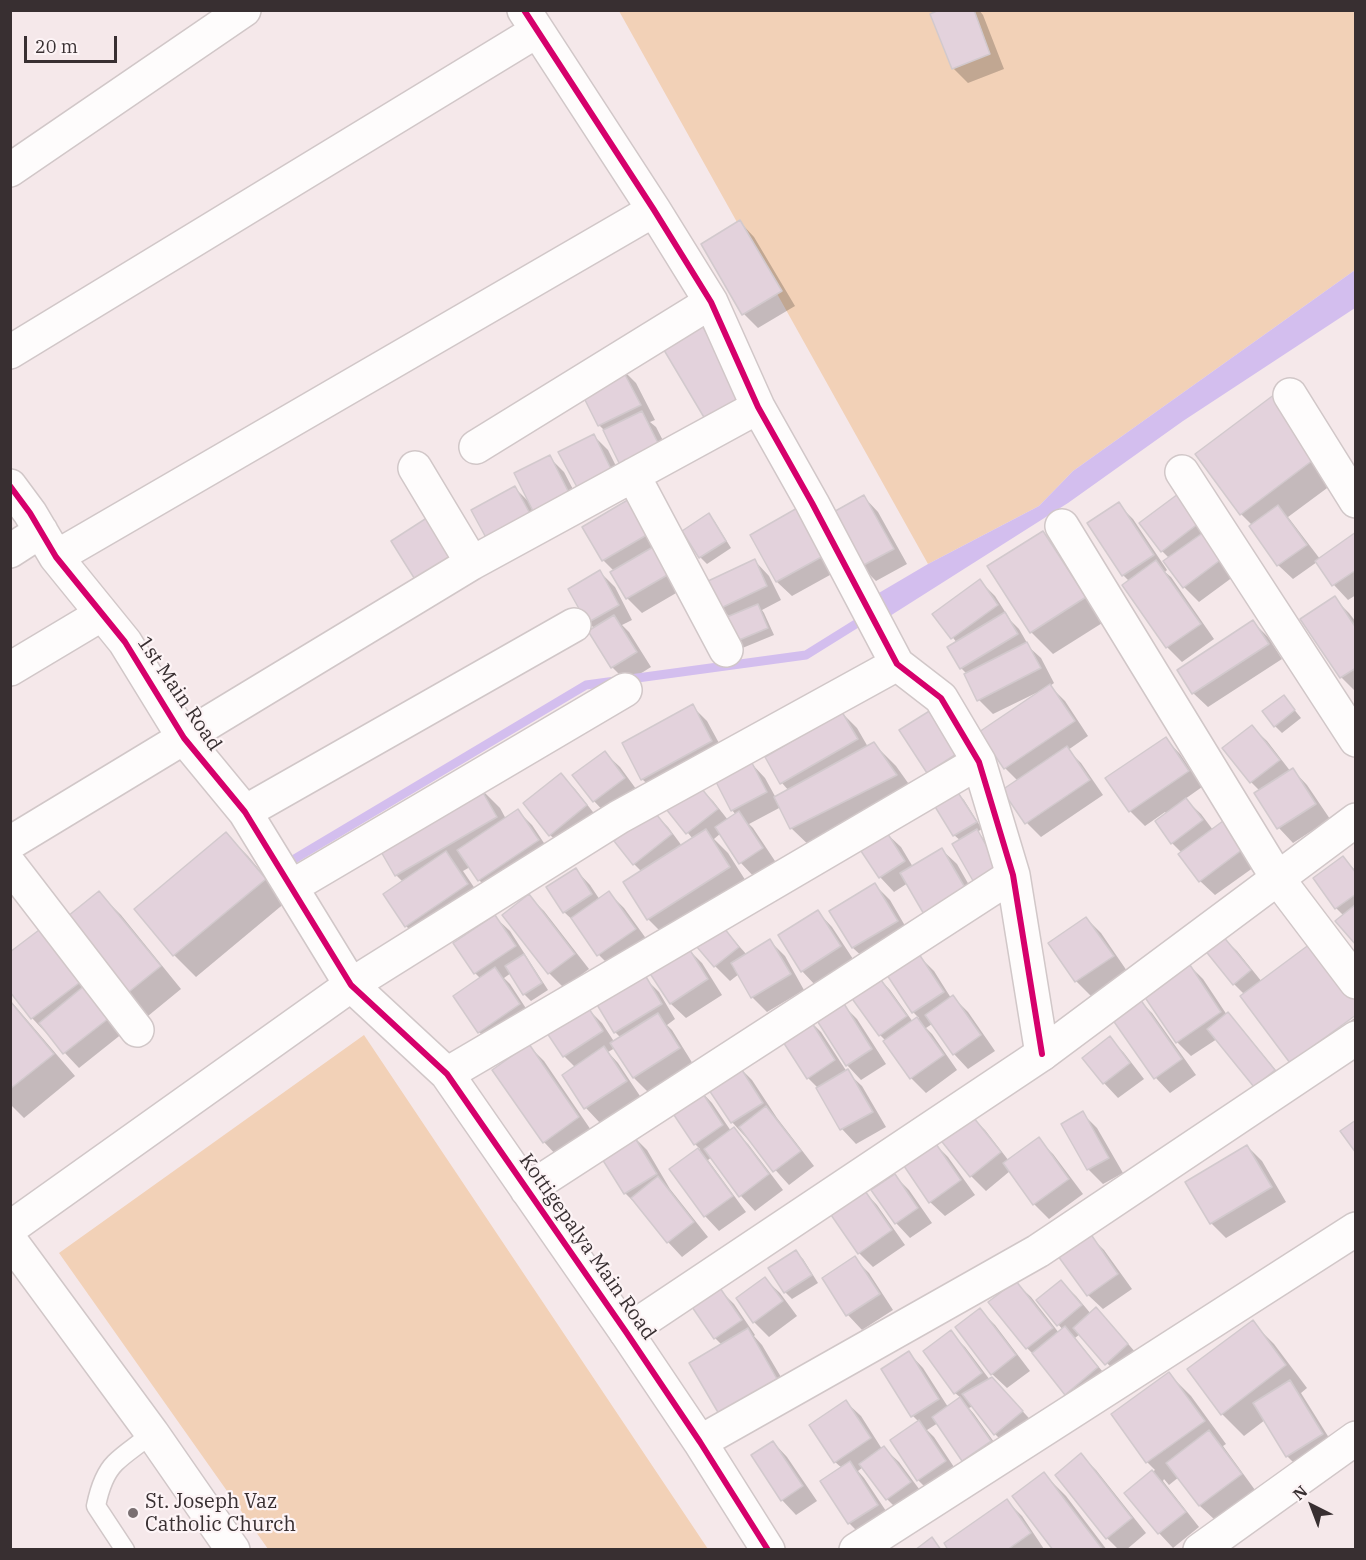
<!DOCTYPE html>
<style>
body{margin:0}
#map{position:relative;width:1366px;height:1560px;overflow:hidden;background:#f5e8ea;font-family:"IBM Plex Serif",serif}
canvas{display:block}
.frame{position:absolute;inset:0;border:12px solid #382f31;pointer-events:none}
.north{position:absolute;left:1282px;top:1476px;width:60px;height:60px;-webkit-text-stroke:4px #fdf4f6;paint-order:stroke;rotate:318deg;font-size:16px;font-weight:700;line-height:24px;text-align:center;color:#382f31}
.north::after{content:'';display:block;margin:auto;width:21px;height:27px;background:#382f31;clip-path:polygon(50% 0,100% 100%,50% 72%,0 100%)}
.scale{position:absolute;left:24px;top:36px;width:93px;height:27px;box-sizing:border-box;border:3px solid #382f31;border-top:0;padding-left:8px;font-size:18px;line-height:21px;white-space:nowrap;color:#382f31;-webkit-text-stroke:4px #fdf4f6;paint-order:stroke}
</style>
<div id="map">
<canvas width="1366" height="1560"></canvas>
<div class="frame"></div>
<div class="north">N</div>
<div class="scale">20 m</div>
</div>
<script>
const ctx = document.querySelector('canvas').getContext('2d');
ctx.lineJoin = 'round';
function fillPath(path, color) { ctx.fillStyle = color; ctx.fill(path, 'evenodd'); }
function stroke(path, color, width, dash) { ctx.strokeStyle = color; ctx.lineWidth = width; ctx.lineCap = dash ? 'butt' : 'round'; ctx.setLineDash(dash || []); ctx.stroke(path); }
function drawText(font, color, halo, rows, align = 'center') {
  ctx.font = font + ' "IBM Plex Serif",serif'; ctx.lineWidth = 4.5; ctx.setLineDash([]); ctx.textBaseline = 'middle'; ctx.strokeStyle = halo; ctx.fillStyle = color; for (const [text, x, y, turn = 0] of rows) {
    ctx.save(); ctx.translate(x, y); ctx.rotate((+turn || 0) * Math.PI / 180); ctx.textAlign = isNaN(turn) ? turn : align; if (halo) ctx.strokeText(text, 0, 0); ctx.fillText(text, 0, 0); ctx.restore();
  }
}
const green = new Path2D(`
 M619 11H1355V270L1073 471 1039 506 928 564Z
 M364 1035 708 1549H268L59 1253Z`);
const water = new Path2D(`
 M1355 270V308L1183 421 1068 503 882 621 872 597 928 564 1039 506 1073 471Z`);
const shadow = new Path2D(`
 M943 10H979L983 15 1004 69 968 83 953 68Z
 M740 222 754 237 795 306 758 328 744 314Z
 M621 368 636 383 655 420 650 422 656 427 674 462 604 430 599 425Z
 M1275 396 1342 477 1288 517 1320 559 1356 534V595L1348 600 1334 585 1317 562 1293 579 1278 565 1252 525 1241 514Z
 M593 435 608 450 626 486 560 452Z
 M549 457 564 472 576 495 506 559 515 488 530 503Z
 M1177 496 1237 574 1199 602 1184 587 1165 562 1170 559 1162 551Z
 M864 497 878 512 907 564 876 581 861 566Z
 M631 500 683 589 642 613 627 598 614 571 603 560Z
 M1118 504 1133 519 1167 570 1165 572 1171 577 1214 639 1182 662 1167 647 1124 585 1129 581 1123 575Z
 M799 509 839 570 792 596 777 582 752 535Z
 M708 515 715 522 731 548 707 564 700 557Z
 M1043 533 1065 555 1107 620 1053 654 1031 632Z
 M755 561 769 576 781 600 762 610 764 613 774 635 740 649 730 617 720 608Z
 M600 572 615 587 632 620 622 625 629 632 651 667 627 682 612 667 595 629 588 622Z
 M980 581 995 596 1011 621 1019 629 1030 648 1041 658 1054 683 1050 686 1065 701 1088 736 1068 750 1081 763 1103 795 1041 837 1027 823 1018 781 1005 768 1037 695 1036 693 993 714 979 700 967 674 961 668 957 643 935 614Z
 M1334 598 1349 613 1356 622V692L1341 677Z
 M1253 622 1268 637 1282 659 1208 707 1193 693Z
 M1284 697 1301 718 1282 733 1275 726Z
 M692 706 707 721 726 756 657 793 642 779Z
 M930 712 972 768 943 787 928 772 901 730Z
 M842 713 857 728 868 747 874 744 896 766 918 797 814 850 791 828 781 807 749 824 753 828 777 864 755 878 741 863 721 833 714 839 728 853 751 889 670 941 648 919 642 872 634 864 653 812 668 827 682 846 693 839 668 809 698 786 713 801 728 820 736 815 732 810 751 763 765 778 776 798 789 791 782 783Z
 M1252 727 1267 741 1291 772 1293 770 1307 785 1330 819 1293 843 1279 828 1260 791 1251 782Z
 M1166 739 1180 754 1202 787 1185 799 1201 814 1213 830 1223 823 1257 865 1215 895 1200 881 1182 853 1172 843 1157 822 1167 814 1165 812 1145 826 1130 811Z
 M605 753 620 767 639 793 608 816 594 801Z
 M561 775 575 789 600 821 565 849 550 835Z
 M478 786 500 808 506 819 518 811 532 825 552 855 494 895 479 880 470 867 463 871 482 899 421 941 406 926 403 882 396 875Z
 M957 793 964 800 982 829 977 832 991 846 1014 887 954 835Z
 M886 833 901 847 913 867 942 850 957 864 981 906 908 883 894 892 880 877Z
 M226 834 248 856 286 902 196 977 174 955Z
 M1343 858 1356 871V943L1344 916 1336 908Z
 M576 870 590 885 600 900 609 893 624 908 650 944 613 969 599 955 579 926 564 912Z
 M875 885 890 900 911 936 868 962 853 948 831 911Z
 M99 893 121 915 181 989 148 1016 126 994Z
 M529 896 544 911 589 969 564 988 549 973 504 915Z
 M818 912 832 927 855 962 816 986 802 971Z
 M495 917 510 931 548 990 531 1001 524 994 511 973 504 978 510 984 533 1019 493 1046 479 1032 481 979 475 973Z
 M1086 918 1101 933 1127 971 1091 996 1076 981 1050 943Z
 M717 921 747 955 770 941 785 956 804 990 767 1012 752 997 739 974 730 981 715 966 694 941Z
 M43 929 123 1033 79 1068 32 1018 10 990Z
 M1222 937 1237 951 1262 982 1314 943 1336 965 1356 992V1013L1292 1060V1064L1356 1017V1053L1313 1085 1291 1062 1242 996 1244 994 1234 984 1206 949Z
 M688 949 702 963 722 995 686 1018 671 1004 651 973Z
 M919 956 934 971 951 998 953 997 968 1012 995 1051 968 1069 954 1054 932 1024 926 1028 932 1034 957 1070 926 1093 911 1078 885 1041H886L880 1035 876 975 890 990 913 1022 919 1018 913 1012Z
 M1188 964 1203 979 1227 1015 1228 1014 1242 1029 1288 1085 1270 1100 1217 1039 1191 1056 1177 1042Z
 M644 977 659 992 675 1019 667 1025 672 1030 693 1064 648 1092 634 1078 615 1048 608 1052 618 1063 640 1096 600 1123 586 1108 564 1076 575 1067 564 1056 549 1033 588 1009 602 1023 615 1043 621 1038 615 1032Z
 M1137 998 1152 1013 1196 1075 1170 1093 1156 1078 1112 1016Z
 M10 1000 75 1076 24 1118 10 1104Z
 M842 1004 857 1019 886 1064 861 1080 847 1065Z
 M806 1017 821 1032 847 1072 862 1086 886 1127 856 1144 842 1129 818 1088 808 1078Z
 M1110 1038 1124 1053 1144 1079 1118 1098 1104 1083 1084 1058Z
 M529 1046 544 1061 593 1133 558 1157 544 1142Z
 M737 1065 752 1080 777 1118 814 1166 789 1185 732 1122Z
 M698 1088 712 1103 731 1131 733 1129 748 1144 783 1190 755 1211 741 1196 712 1157 708 1160 746 1212 719 1231 705 1216 671 1169 700 1149 695 1144Z
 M1082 1113 1097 1128 1123 1173 1103 1184 1088 1169Z
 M970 1115 985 1130 1009 1161 1038 1139 1053 1154 1083 1194 1049 1219 1034 1204 1010 1171 986 1191 971 1176 941 1138Z
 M632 1135 647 1150 670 1189 708 1237 682 1257 668 1242 640 1208 625 1193Z
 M934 1143 948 1157 975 1195 945 1216 930 1202Z
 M1247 1146 1262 1161 1286 1202 1226 1238 1211 1223Z
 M894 1175 909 1190 932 1223 910 1238 896 1223Z
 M863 1190 877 1205 905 1245 873 1267 859 1253Z
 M1089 1235 1104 1250 1132 1289 1103 1309 1088 1295Z
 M796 1252 803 1259 818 1283 792 1299 785 1292Z
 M854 1258 869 1273 893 1310 862 1330 848 1315Z
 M765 1279 780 1293 797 1316 769 1337 754 1322Z
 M1061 1282 1076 1296 1091 1314 1111 1324 1142 1360 1121 1378 1080 1334 1075 1338 1112 1383 1081 1408 1066 1394 1039 1360 1027 1348 990 1302 1016 1283 1031 1297 1059 1333 1063 1330 1038 1300Z
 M720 1290 734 1304 755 1335 754 1336 762 1345 791 1394 735 1427 722 1345 715 1338Z
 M980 1310 995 1325 1030 1371 1007 1388 992 1374Z
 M1252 1322 1274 1344 1307 1388 1301 1393 1336 1449 1302 1471 1287 1456 1265 1420 1244 1436 1222 1414Z
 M950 1332 965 1347 990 1380 1006 1393 1037 1427 1009 1448 995 1434 973 1406 969 1408 974 1414 1004 1456 978 1475 963 1460 938 1423 927 1430 934 1437 960 1476 932 1494 918 1480 919 1422 913 1416 909 1353 923 1368 948 1407 961 1398 955 1393Z
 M1169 1374 1191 1396 1226 1444 1223 1446 1255 1490 1215 1520 1200 1506 1179 1477 1169 1485 1164 1479 1163 1481 1199 1527 1173 1548 1159 1533 1126 1493 1155 1470 1147 1462 1113 1414Z
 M846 1402 861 1416 882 1449 884 1448 899 1462 925 1497 902 1514 887 1499 863 1467 858 1471 864 1478 892 1520 864 1538 849 1523 822 1481 842 1468 835 1462Z
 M773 1442 787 1457 817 1501 796 1515 782 1500Z
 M1081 1455 1096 1470 1146 1533 1126 1550H1119L1107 1538Z
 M1044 1474 1066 1496 1107 1550H1055Z
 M1007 1501 1022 1516 1044 1549 950 1550Z`);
const stream = new Path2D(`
 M291 861 586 685 806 655 867 617`);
const building = new Path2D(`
 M939 10H974L990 54 952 69 930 14Z
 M740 220 782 291 742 315 701 244Z
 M700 322 744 396 705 419 661 345Z
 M621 367 641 405 598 426 579 388Z
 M1275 394 1321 454 1240 515 1195 454Z
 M642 411 660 447 621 467 603 430Z
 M594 434 612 471 578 489 558 452Z
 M550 455 572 499 536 517 514 473Z
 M515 486 534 521 490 545 471 510Z
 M1178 494 1199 523 1161 552 1139 523Z
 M864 495 894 549 860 567 830 514Z
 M631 498 650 533 602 561 582 527Z
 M1119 502 1154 555 1122 576 1087 523Z
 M1278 505 1307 545 1277 566 1249 526Z
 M799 507 825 555 776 582 750 535Z
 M436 512 462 552 416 581 391 541Z
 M709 513 726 541 699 558 682 531Z
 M1043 531 1086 597 1030 633 987 566Z
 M1204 532 1223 558 1183 588 1163 561Z
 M1356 532V570L1332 586 1315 561Z
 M653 547 669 574 626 599 610 572Z
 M755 559 767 586 719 609 706 582Z
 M1156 560 1201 624 1166 648 1122 585Z
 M600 570 619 605 587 623 568 589Z
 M980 579 998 605 951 639 932 614Z
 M1335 596 1356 628V668L1340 678 1300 619Z
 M758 604 768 628 732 643 722 619Z
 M1005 612 1018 634 960 669 947 647Z
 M614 615 637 652 611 668 588 631Z
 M1253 620 1269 644 1192 694 1177 670Z
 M1027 642 1041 668 977 701 964 674Z
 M1050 684 1075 721 1004 769 979 732Z
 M1284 695 1295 710 1274 727 1262 711Z
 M693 704 712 741 641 780 622 743Z
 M931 710 958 753 927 773 899 730Z
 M842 712 858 739 780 784 765 757Z
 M1252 725 1280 760 1250 783 1222 748Z
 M1166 737 1189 771 1129 812 1105 778Z
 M874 742 897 775 790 829 774 797Z
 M1067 746 1090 780 1025 824 1002 790Z
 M605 751 625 778 593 802 572 775Z
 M751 761 767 792 731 811 715 780Z
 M1293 768 1316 804 1277 829 1254 793Z
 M561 773 587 805 549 836 523 803Z
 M478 784 497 817 395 876 376 843Z
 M698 784 718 809 686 834 666 809Z
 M957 791 977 822 953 836 934 805Z
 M1186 798 1203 820 1171 844 1155 821Z
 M518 809 539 840 478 881 457 850Z
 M653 810 672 834 633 865 614 841Z
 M739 811 763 848 739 864 715 827Z
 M1223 821 1243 849 1199 882 1178 854Z
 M706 829 730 867 647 920 623 882Z
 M977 829 1001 872 976 886 952 844Z
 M886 831 905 861 879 878 859 848Z
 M226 832 266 879 173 956 134 909Z
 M942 848 967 891 925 916 900 873Z
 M446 851 468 884 405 927 383 894Z
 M1343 856 1356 873V894L1335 909 1313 878Z
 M576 868 592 894 563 913 546 887Z
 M875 883 898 921 852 948 829 911Z
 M99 891 161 966 125 995 63 920Z
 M609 891 636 929 597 956 571 918Z
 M529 894 575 954 548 974 502 915Z
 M1356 904V945L1335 921Z
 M818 910 841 946 801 972 778 935Z
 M495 915 516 946 474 974 453 943Z
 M1086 917 1114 956 1075 982 1048 943Z
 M717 919 739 947 714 967 691 940Z
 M43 927 83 980 31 1019 10 992V952Z
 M1222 935 1251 970 1233 985 1204 949Z
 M770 939 791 974 751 998 731 963Z
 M1314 941 1356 997V1015L1290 1063 1240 996Z
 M688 947 708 979 670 1004 649 972Z
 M524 954 542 983 523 995 505 966Z
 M919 954 944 992 912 1013 887 975Z
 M1188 962 1221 1012 1176 1043 1142 993Z
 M495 967 520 1004 478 1033 453 996Z
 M876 973 907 1016 879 1036 848 993Z
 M645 975 662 1004 614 1033 596 1003Z
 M84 986 109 1018 63 1054 39 1023Z
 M953 995 981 1035 953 1055 925 1015Z
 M1138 996 1182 1059 1154 1079 1110 1016Z
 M10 1001 54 1054 10 1089Z
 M843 1002 872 1049 846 1066 816 1019Z
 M588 1007 603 1031 563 1057 547 1033Z
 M1228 1012 1275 1070 1254 1087 1207 1029Z
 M658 1013 680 1048 633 1078 610 1043Z
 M807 1015 835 1060 807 1079 778 1034Z
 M917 1017 944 1055 910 1079 883 1041Z
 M1110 1036 1130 1063 1103 1084 1082 1058Z
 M529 1044 579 1117 543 1143 492 1070Z
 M604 1046 627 1081 584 1109 562 1075Z
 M738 1064 763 1103 731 1123 705 1084Z
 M848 1069 873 1112 840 1130 816 1088Z
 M698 1086 723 1125 694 1145 668 1106Z
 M766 1106 801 1151 773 1172 739 1127Z
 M1083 1111 1109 1158 1087 1170 1061 1124Z
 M970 1113 1001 1152 970 1177 939 1138Z
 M1356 1120V1153L1340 1131Z
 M734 1127 769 1174 739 1197 704 1149Z
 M632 1133 657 1174 624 1194 599 1154Z
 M1039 1137 1069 1179 1033 1205 1003 1163Z
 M934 1141 961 1180 929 1203 902 1163Z
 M1247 1145 1272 1187 1210 1224 1185 1182Z
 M698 1148 733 1196 704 1217 669 1169Z
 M895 1174 918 1208 895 1224 871 1190Z
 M658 1176 694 1222 667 1243 631 1198Z
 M863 1188 892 1230 858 1254 829 1212Z
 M1090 1233 1118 1274 1087 1296 1058 1256Z
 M796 1250 812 1275 784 1293 768 1268Z
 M855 1256 880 1294 846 1316 822 1278Z
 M765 1277 783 1301 753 1323 736 1298Z
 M1061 1280 1082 1305 1057 1326 1036 1300Z
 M1016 1281 1053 1328 1026 1349 988 1302Z
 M720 1288 742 1320 714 1339 692 1307Z
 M1096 1307 1128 1344 1105 1365 1073 1328Z
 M980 1308 1016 1355 991 1375 955 1327Z
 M1253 1320 1286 1365 1221 1415 1187 1369Z
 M1065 1326 1098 1367 1065 1395 1032 1353Z
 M748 1328 777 1379 719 1414 689 1363Z
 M951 1330 982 1373 954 1394 923 1351Z
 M909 1351 939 1399 911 1417 881 1369Z
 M1169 1372 1205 1421 1146 1463 1111 1414Z
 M992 1377 1023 1411 994 1435 962 1394Z
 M1290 1380 1323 1434 1286 1457 1253 1403Z
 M960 1397 991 1441 962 1461 932 1417Z
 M846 1400 871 1438 834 1463 809 1425Z
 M919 1420 946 1461 917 1481 890 1440Z
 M1209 1430 1242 1474 1199 1506 1166 1463Z
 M773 1441 803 1486 781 1501 751 1455Z
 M884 1446 911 1482 886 1500 859 1464Z
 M1081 1453 1132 1518 1106 1539 1055 1475Z
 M850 1461 878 1505 848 1524 820 1481Z
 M1152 1470 1186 1512 1158 1534 1124 1493Z
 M1044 1472 1103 1550H1053L1012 1496Z
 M1007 1499 1031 1533 1007 1550H948L944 1543Z
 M932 1537 941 1550H915Z`);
const service = new Path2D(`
 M125 1550 96 1506C99 1491 104 1474 115 1463 126 1452 140 1444 152 1433`);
const minor = new Path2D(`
 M524 10 654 210 711 302 758 407 812 503 897 664 941 698 979 762 1013 875 1042 1054
 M10 170 244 10
 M10 352 537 31
 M1290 395 1356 501
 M476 447 711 302
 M415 468 472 563
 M1182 472 1356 740
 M633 475 726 650
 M10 486 30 513 56 557 125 642 184 738 245 812 351 985 447 1074 626 1332 700 1442 768 1550
 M1062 526 1278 879 1356 982
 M10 551 41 531
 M56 557 654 210
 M10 669 102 614
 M245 812 574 625
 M10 843 472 563 758 407
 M10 865 137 1030
 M291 887 625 690
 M447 1074 979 762
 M527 1190 1013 875
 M10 1228 351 985 619 817 897 664
 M10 1240 152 1433 233 1550
 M700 1442 1038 1251 1356 1038
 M856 1550 1356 1229
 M1200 1550 1356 1438`);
const tertiary = new Path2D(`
 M626 1332 1042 1054 1356 820`);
const cycleway = new Path2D(`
 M524 10 654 210 711 302 758 407 812 503 897 664 941 698 979 762 1013 875 1042 1054
 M10 486 30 513 56 557 125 642 184 738 245 812 351 985 447 1074 626 1332 700 1442 768 1550`);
const markers = [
 [133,1513,6,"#7a7072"]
];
const streetNames = [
 ["1st Main Road",179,694,56],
 ["Kottigepalya Main Road",587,1247,55]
];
const poiNames = [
 ["St. Joseph Vaz",145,1502],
 ["Catholic Church",145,1525]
];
fillPath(green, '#f2d1b7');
fillPath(water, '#d3beee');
fillPath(shadow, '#0003');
stroke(stream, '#d3beee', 9);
fillPath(building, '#e3d2dc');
stroke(building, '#d2c9cd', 1.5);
stroke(service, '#d1c7c8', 21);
stroke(minor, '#d1c7c8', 36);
stroke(tertiary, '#d1c7c8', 36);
stroke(service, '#fefcfc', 18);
stroke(minor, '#fefcfc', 33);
stroke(tertiary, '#fefcfc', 33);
stroke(cycleway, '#d6006c', 6);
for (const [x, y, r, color] of markers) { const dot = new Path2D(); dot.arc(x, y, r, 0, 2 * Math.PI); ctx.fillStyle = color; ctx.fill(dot); stroke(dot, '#fdf4f6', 2); }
drawText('20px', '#382f31', '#fdf4f6', streetNames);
drawText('20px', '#382f31', '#fdf4f6', poiNames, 'left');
</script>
